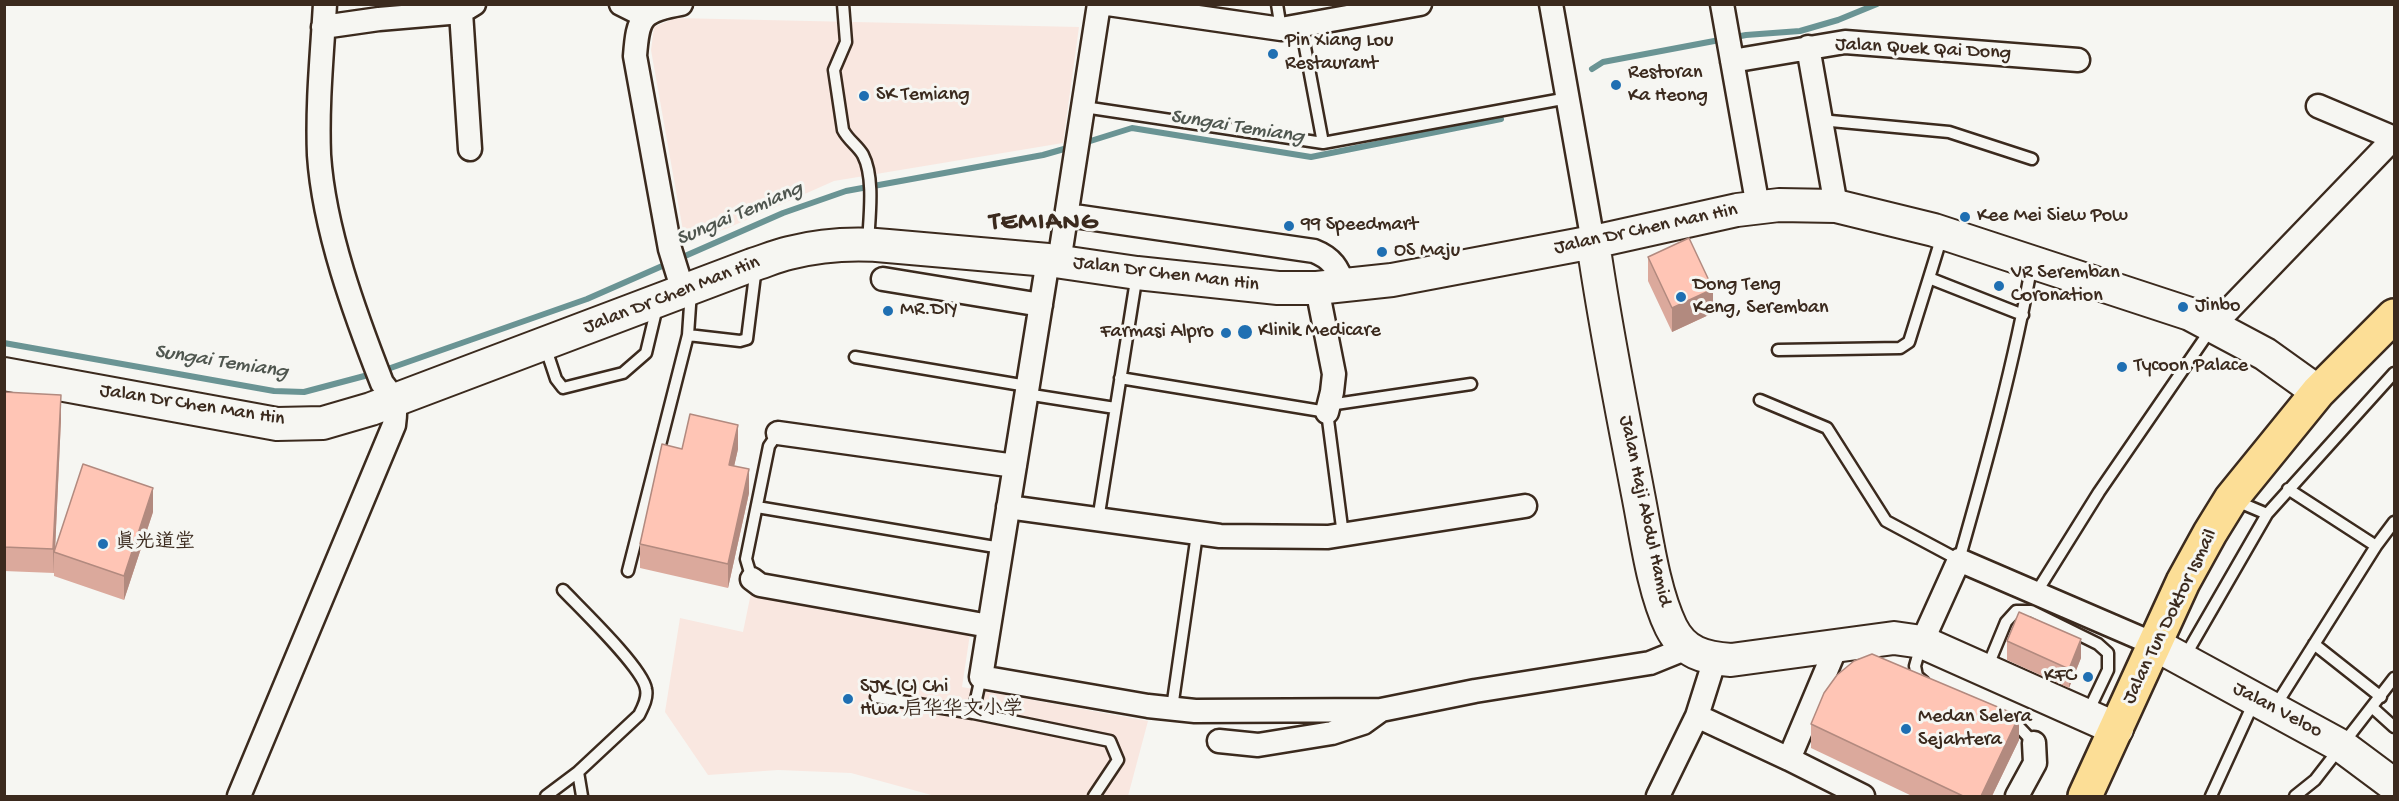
<!DOCTYPE html>
<meta charset="utf-8">
<style>
body{margin:0}
#map{position:relative;width:2399px;height:801px;overflow:hidden;background:#f6f6f2;font-family:"Gochi Hand",sans-serif}
canvas{display:block}
.frame{position:absolute;inset:0;border:6px solid #3b2a1e;pointer-events:none}
</style>
<div id="map">
<canvas width="2399" height="801"></canvas>
<div class="frame"></div>
</div>
<script>
const ctx = document.querySelector('canvas').getContext('2d');
ctx.lineJoin = 'round';
function fillPath(path, color) { ctx.fillStyle = color; ctx.fill(path, 'evenodd'); }
function stroke(path, color, width, dash) { ctx.strokeStyle = color; ctx.lineWidth = width; ctx.lineCap = dash ? 'butt' : 'round'; ctx.setLineDash(dash || []); ctx.stroke(path); }
function drawText(font, color, halo, rows, align = 'center') {
  ctx.font = font + ' "Gochi Hand","LXGW WenKai TC",sans-serif'; ctx.lineWidth = 6; ctx.setLineDash([]); ctx.textBaseline = 'middle'; ctx.strokeStyle = halo; ctx.fillStyle = color; for (const [text, x, y, turn = 0] of rows) {
    ctx.save(); ctx.translate(x, y); ctx.rotate((+turn || 0) * Math.PI / 180); ctx.textAlign = isNaN(turn) ? turn : align; if (halo) ctx.strokeText(text, 0, 0); ctx.fillText(text, 0, 0); ctx.restore();
  }
}
const built = new Path2D(`
 M675 18 1079 27 1063 143 834 181 728 228 685 242 651 50 654 27Z
 M751 593 970 634 962 687 1148 721 1128 796H935L851 773 778 770 708 775 665 712 680 618 743 632Z`);
const stream = new Path2D(`
 M1592 69 1603 62 1746 35 1800 31 1838 20 1877 4
 M1084 143 1132 128 1311 157 1501 119
 M4 343 274 391 304 392 372 374
 M382 371 587 299 783 213 846 191 1043 155 1071 147`);
const lane = new Path2D(`
 M843 4 846 42 834 70 843 130C848 140 858 146 863 155 875 178 869 219 868 244
 M1277 4 1281 29
 M1084 107 1323 143 1301 26
 M1820 120 1949 132 2032 159
 M1323 143 1568 98
 M1942 236 1929 278 2023 315
 M691 291 688 335 740 341 747 339 756 267
 M545 346 556 379 563 388 623 373 646 353 657 307
 M1778 350 1900 348 1909 342 1929 278
 M855 357 1027 386
 M1120 378 1327 412 1343 535
 M1026 394 1115 408
 M1760 400 1827 428 1886 521 1959 560C1987 462 2014 364 2032 263
 M1329 405 1471 384
 M2288 489 2376 546
 M2234 500 2267 514
 M757 507 1001 548
 M1098 520 1137 274
 M628 571 688 335
 M752 579 746 559 769 446 778 433
 M563 590C580 608 643 668 646 689 648 698 643 707 639 715L578 772 582 796
 M2036 593 2099 492 2211 329
 M2314 644 2381 697
 M1921 645 1915 666 1917 676 1924 682
 M2184 658 2267 514 2394 373
 M1987 668 2006 622 2016 611H2031L2098 644 2108 653V670L2087 714
 M876 697 973 713 1110 741 1118 760 1094 796
 M1172 708 1197 534
 M2274 708 2376 546 2394 522
 M2373 708 2394 727
 M973 713 981 677
 M2006 721 2018 726 2034 743
 M546 796 578 772
 M2211 796 2254 702
 M2295 796 2315 780 2394 678`);
const street = new Path2D(`
 M621 4 645 16
 M681 4C641 11 638 17 635 56L670 249 683 291
 M1108 4 1281 29 1420 4
 M1551 4 1593 242
 M1722 4 1758 207
 M461 12 470 149
 M323 27 379 19 461 12 474 4
 M1808 47 1836 206
 M1732 61 1845 42 2078 60
 M2318 106 2394 138
 M1067 215 1314 251C1332 258 1338 268 1344 286
 M1048 260 981 677 1148 706 1195 711 1381 710 1475 691 1650 663 1687 648
 M1059 262 1099 4
 M883 279 1041 305
 M1317 288 1334 374 1332 392 1327 412
 M2213 326 2394 138
 M778 433 1015 466
 M1008 507 1220 536 1328 537 1525 506
 M752 579 760 585 989 626
 M1922 642 1959 560 2154 644
 M1837 645 1789 759 1863 796
 M1697 716 1789 759
 M1219 741 1258 745 1332 733 1363 723 1381 710
 M239 796 394 425C397 402 396 401 382 383 355 314 324 230 319 155 317 104 322 55 325 4
 M1658 796 1697 716 1715 659
 M2017 796 2035 763 2034 743`);
const secondary = new Path2D(`
 M1593 242C1605 327 1622 410 1638 494 1646 534 1653 590 1671 627 1684 653 1704 658 1731 660L1894 638 1922 642 2117 729
 M4 374 277 424 323 423 371 409 752 265C765 261 776 256 789 253 821 245 856 243 888 246L1048 260 1137 273 1278 288H1317L1392 280 1593 242 1737 210 1779 205 1836 206 1934 230 2190 314 2265 354 2318 392
 M2154 644 2343 747 2394 785`);
const highway = new Path2D(`
 M2085 796 2183 582 2210 533 2231 499 2318 392 2394 316`);
const wall = new Path2D(`
 M1648 257 1713 313 1672 332 1648 281Z
 M4 392 61 419 55 548 153 512 124 600 54 576V573L4 571Z
 M682 449H738L734 466 749 493 728 588 640 568V544Z
 M2007 641 2081 658 2069 688 2007 660Z
 M1811 724 2019 740 1992 796H1912L1811 748Z`);
const shadedWall = new Path2D(`
 M1713 289V313L1672 332V308Z
 M61 395V419L55 552H54L53 574V549Z
 M738 425V449L729 489V465Z
 M749 469V493L728 588V564Z
 M153 488V512L124 600V576Z
 M2081 639V658L2069 688V669Z
 M2019 716V740L1992 796H1981Z`);
const building = new Path2D(`
 M1689 238 1713 289 1672 308 1648 257Z
 M4 392 61 395 53 549 4 547Z
 M690 414 738 425 729 465 749 469 728 564 640 544 662 444 682 449Z
 M83 464 153 488 124 576 54 552Z
 M2019 612 2081 639 2069 669 2007 641Z
 M1872 654 2019 716 1981 796H1963L1811 724 1824 693 1837 675 1854 661Z`);
const markers = [
 [1273,54,6,"#1f6fb2"],
 [1616,85,6,"#1f6fb2"],
 [864,96,6,"#1f6fb2"],
 [1965,217,6,"#1f6fb2"],
 [1289,226,6,"#1f6fb2"],
 [1382,252,6,"#1f6fb2"],
 [1999,286,6,"#1f6fb2"],
 [1681,297,6,"#1f6fb2"],
 [2183,307,6,"#1f6fb2"],
 [888,311,6,"#1f6fb2"],
 [1245,332,8,"#1f6fb2"],
 [1226,333,6,"#1f6fb2"],
 [2122,367,6,"#1f6fb2"],
 [103,544,6,"#1f6fb2"],
 [2088,677,6,"#1f6fb2"],
 [848,699,6,"#1f6fb2"],
 [1906,729,6,"#1f6fb2"]
];
const poiNames = [
 ["Pin Xiang Lou",1285,42],
 ["Restaurant",1285,65],
 ["Restoran",1628,74],
 ["Ka Heong",1628,97],
 ["SK Temiang",876,96],
 ["Kee Mei Siew Pow",1977,217],
 ["99 Speedmart",1301,226],
 ["OS Maju",1394,252],
 ["VR Seremban",2011,274],
 ["Coronation",2011,297],
 ["Dong Teng",1693,286],
 ["Keng, Seremban",1693,309],
 ["Jinbo",2195,307],
 ["MR.DIY",900,311],
 ["Klinik Medicare",1258,332],
 ["Farmasi Alpro",1214,333,"right"],
 ["Tycoon Palace",2134,367],
 ["真光道堂",115,544],
 ["KFC",2076,677,"right"],
 ["SJK (C) Chi",860,688],
 ["Hwa 启华华文小学",860,711],
 ["Medan Selera",1918,718],
 ["Sejahtera",1918,741]
];
const streetNames = [
 ["Jalan Quek Qai Dong",1923,50,3],
 ["Jalan Dr Chen Man Hin",1646,230,-12],
 ["Jalan Dr Chen Man Hin",1166,275,7],
 ["Jalan Dr Chen Man Hin",672,296,-21],
 ["Jalan Dr Chen Man Hin",192,406,9],
 ["Jalan Haji Abdul Hamid",1644,511,78],
 ["Jalan Tun Doktor Ismail",2171,617,-64],
 ["Jalan Veloo",2277,711,28]
];
const waterNames = [
 ["Sungai Temiang",1237,128,9],
 ["Sungai Temiang",740,215,-23],
 ["Sungai Temiang",221,363,9]
];
const districtNames = [
 ["TEMIANG",1044,224]
];
fillPath(built, '#f9e7e0');
stroke(stream, '#6a9494', 6);
stroke(lane, '#3b2a1e', 15);
stroke(street, '#3b2a1e', 27);
stroke(secondary, '#3b2a1e', 36);
stroke(highway, '#3b2a1e', 38);
stroke(lane, '#f6f6f2', 10);
stroke(street, '#f6f6f2', 22);
stroke(secondary, '#f6f6f2', 32);
stroke(highway, '#fcde96', 33);
fillPath(wall, '#dba99c');
fillPath(shadedWall, '#b28a7f');
fillPath(building, '#ffc5b5');
stroke(building, '#b28a7f', 1.5);
for (const [x, y, r, color] of markers) { const dot = new Path2D(); dot.arc(x, y, r, 0, 2 * Math.PI); ctx.fillStyle = color; ctx.fill(dot); stroke(dot, '#f6f6f2', 2); }
drawText('20px', '#3b2a1e', '#f6f6f2', poiNames, 'left');
drawText('20px', '#3b2a1e', '#f6f6f2', streetNames);
drawText('italic 21px', '#4f564f', '#f6f6f2', waterNames);
ctx.letterSpacing = '1.5px';
drawText('bold 26px', '#3b2a1e', '#f6f6f2', districtNames);
ctx.letterSpacing = '0px';
</script>
